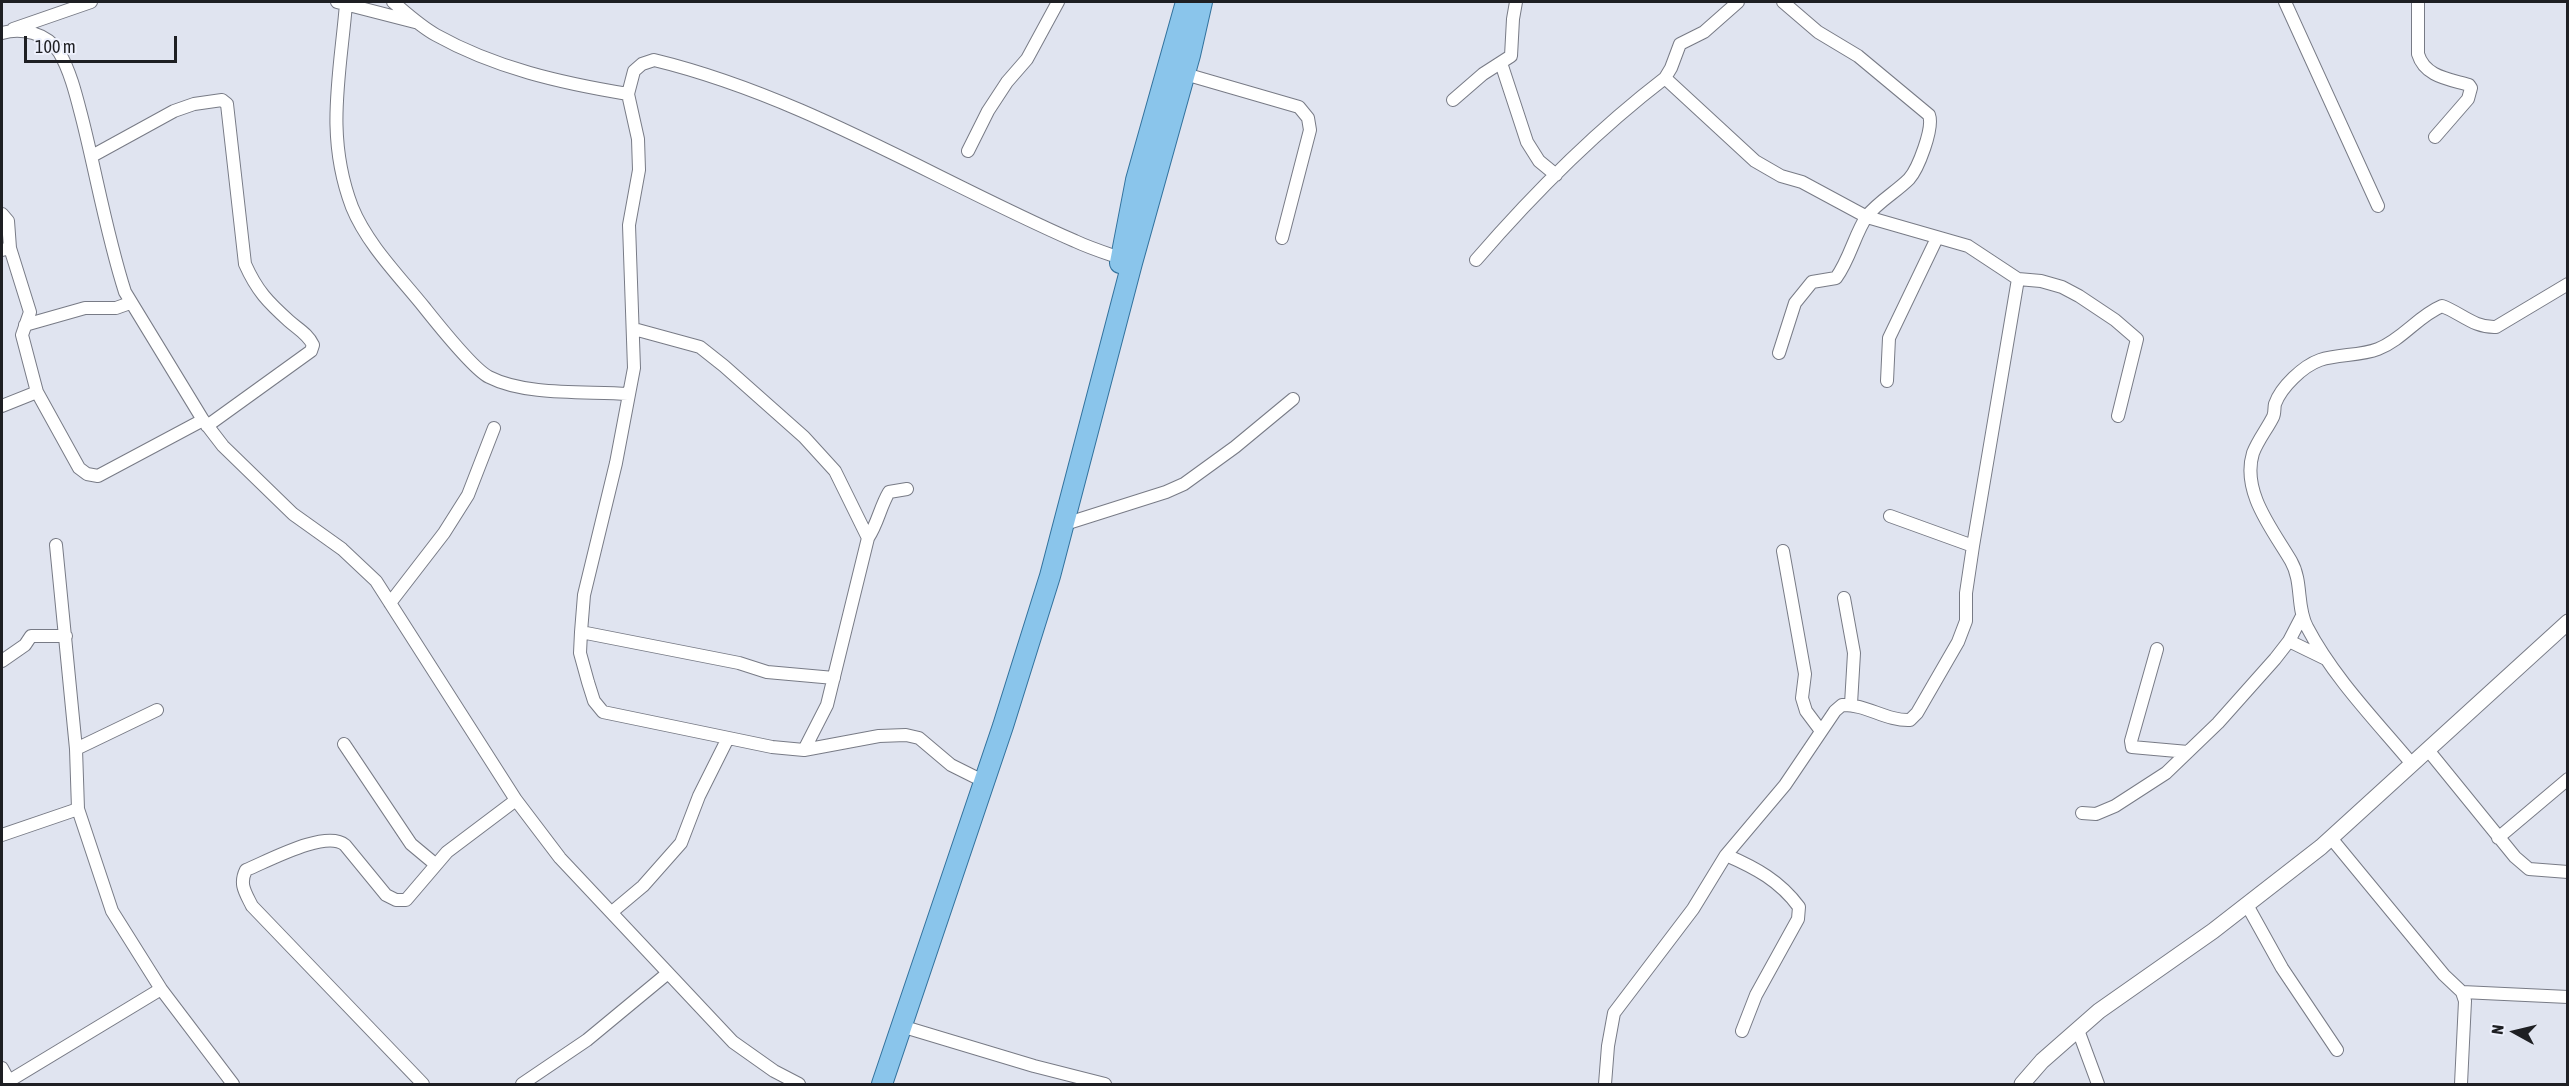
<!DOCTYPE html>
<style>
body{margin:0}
#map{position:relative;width:2569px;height:1086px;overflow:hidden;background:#e0e4f0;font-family:"Asap Condensed",sans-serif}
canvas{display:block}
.frame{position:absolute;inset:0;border:3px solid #1e1f23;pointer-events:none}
.north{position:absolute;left:2485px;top:1002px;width:60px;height:60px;-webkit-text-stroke:4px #eef1fd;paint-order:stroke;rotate:278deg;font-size:16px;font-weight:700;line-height:24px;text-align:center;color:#1e1f23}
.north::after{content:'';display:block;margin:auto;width:21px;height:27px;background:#1e1f23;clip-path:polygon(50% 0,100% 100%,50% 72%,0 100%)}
.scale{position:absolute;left:24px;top:36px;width:153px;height:27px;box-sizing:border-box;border:3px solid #1e1f23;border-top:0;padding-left:8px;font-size:18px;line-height:21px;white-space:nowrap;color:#1e1f23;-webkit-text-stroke:4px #eef1fd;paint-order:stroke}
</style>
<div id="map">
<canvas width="2569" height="1086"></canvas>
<div class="frame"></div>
<div class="north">N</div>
<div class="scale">100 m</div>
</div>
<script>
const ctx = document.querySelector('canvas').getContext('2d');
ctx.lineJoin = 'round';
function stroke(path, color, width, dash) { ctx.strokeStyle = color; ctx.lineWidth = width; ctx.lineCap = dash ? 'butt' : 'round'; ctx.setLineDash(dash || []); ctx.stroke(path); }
const minor = new Path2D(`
 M337 2 415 22
 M393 2C406 13 420 26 436 35 495 68 561 83 628 94
 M2285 2 2378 206
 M2418 2V54C2425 77 2449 79 2469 85L2471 88 2468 99 2435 137
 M346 4C340 76 325 136 352 207 367 244 399 276 424 307 436 322 473 369 489 377 526 396 586 391 628 394
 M13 29 91 2
 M2 33C21 27 47 33 59 52 71 72 77 99 83 122 97 178 107 236 125 292L203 420 223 446 293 514 342 549 376 581 516 800 560 858 733 1042 774 1071 799 1084
 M1501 63 1527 142 1539 161 1556 175
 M1185 74 1299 107 1308 118 1310 130 1282 238
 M1665 78 1755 161 1781 176 1802 182 1867 217 1968 246 2018 279 2041 281 2062 287 2079 296 2115 320 2137 339 2118 416
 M1453 100 1483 74 1511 56 1513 19 1516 2
 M968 151 988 111 1007 82 1027 59 1058 2
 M92 156 174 111 194 104 222 100 227 104 245 264C257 291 268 302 289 321 298 329 308 334 313 345L311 351 207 426
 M2 214 8 221 10 248
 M2 250 10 248 30 312 22 335 37 392 79 468 87 474 98 476 203 420
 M1476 260C1533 194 1596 131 1665 78L1671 68 1680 44 1704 32 1738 2
 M25 325 85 308H116L130 303
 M634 329 700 347 724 366 804 437 835 471 868 538
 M1779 353 1795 303 1812 282 1836 278C1850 259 1855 233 1867 216 1878 202 1896 192 1909 179 1918 169 1934 128 1929 115L1858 56 1818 32 1783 2
 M1887 381 1889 338 1937 238
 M2 406 37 392
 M1890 516 1973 546
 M1065 524 1166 492 1184 484 1235 447 1293 399
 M56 545 76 749
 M1783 551 1805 674 1802 698 1806 711 1821 731
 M1844 598 1854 653 1851 704
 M390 603 444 533 468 495 494 428
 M581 632 739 663 767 672 834 678
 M2289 641 2326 659
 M2157 649 2131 741 2132 747 2188 752
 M2 661 25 645 31 636H66
 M157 710 76 749 78 809 112 911 161 989 233 1084
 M344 744 411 844 435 864
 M804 750 827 705 868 538C878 523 880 507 889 492L907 489
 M2428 750 2515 857 2529 869 2568 872
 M2412 764C2376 721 2333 677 2307 627 2296 607 2303 582 2291 561 2273 530 2241 492 2253 453 2258 440 2267 429 2273 417 2275 413 2274 408 2275 404 2281 387 2303 366 2320 360 2338 354 2360 356 2378 349 2403 339 2418 316 2442 306 2461 313 2474 328 2496 327L2568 284
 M975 777 951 765 919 738 906 735 879 736 804 750 772 747 603 712 594 701 588 682 580 653 581 632 584 595 616 463 634 368 629 225 639 170 638 139 628 94 634 71 642 64 654 60C803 96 935 180 1075 241 1092 249 1109 254 1126 260
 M2082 813 2096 814 2115 806 2166 773 2218 723 2275 659 2289 641 2302 616
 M2 835 78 809
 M2331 838 2444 975 2462 992 2465 1001 2461 1084
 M2498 838 2568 779
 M1726 855C1756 868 1780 881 1799 907L1798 919 1756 995 1742 1031
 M2247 905 2282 968 2337 1050
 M612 912 643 886 681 843 699 796 728 738
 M2462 992 2568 997
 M901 1026 1034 1066 1105 1084
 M2078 1030 2098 1084
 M2 1068 9 1081 161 989
 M423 1084 252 906C245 892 239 884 246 870 268 861 326 829 345 845L386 895 396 900H406L447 852 516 800
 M522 1084 587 1040 668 973
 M1605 1084 1608 1046 1614 1013 1693 909 1726 855 1785 785 1835 711 1842 705C1866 704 1886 721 1910 720L1917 713 1958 642 1966 621V593L1973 546 2018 279`);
const tertiary = new Path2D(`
 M2022 1084 2042 1061 2099 1011 2213 931 2321 847 2568 622`);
const primary = new Path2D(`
 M1120 263 1136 180 1186 2
 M882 1084 1003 726 1050 576 1132 263 1190 55 1202 2`);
stroke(minor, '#787b86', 14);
stroke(tertiary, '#787b86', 17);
stroke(primary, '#32729d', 22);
stroke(minor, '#fff', 12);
stroke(tertiary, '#fff', 15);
stroke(primary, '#8ac5eb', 20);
</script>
